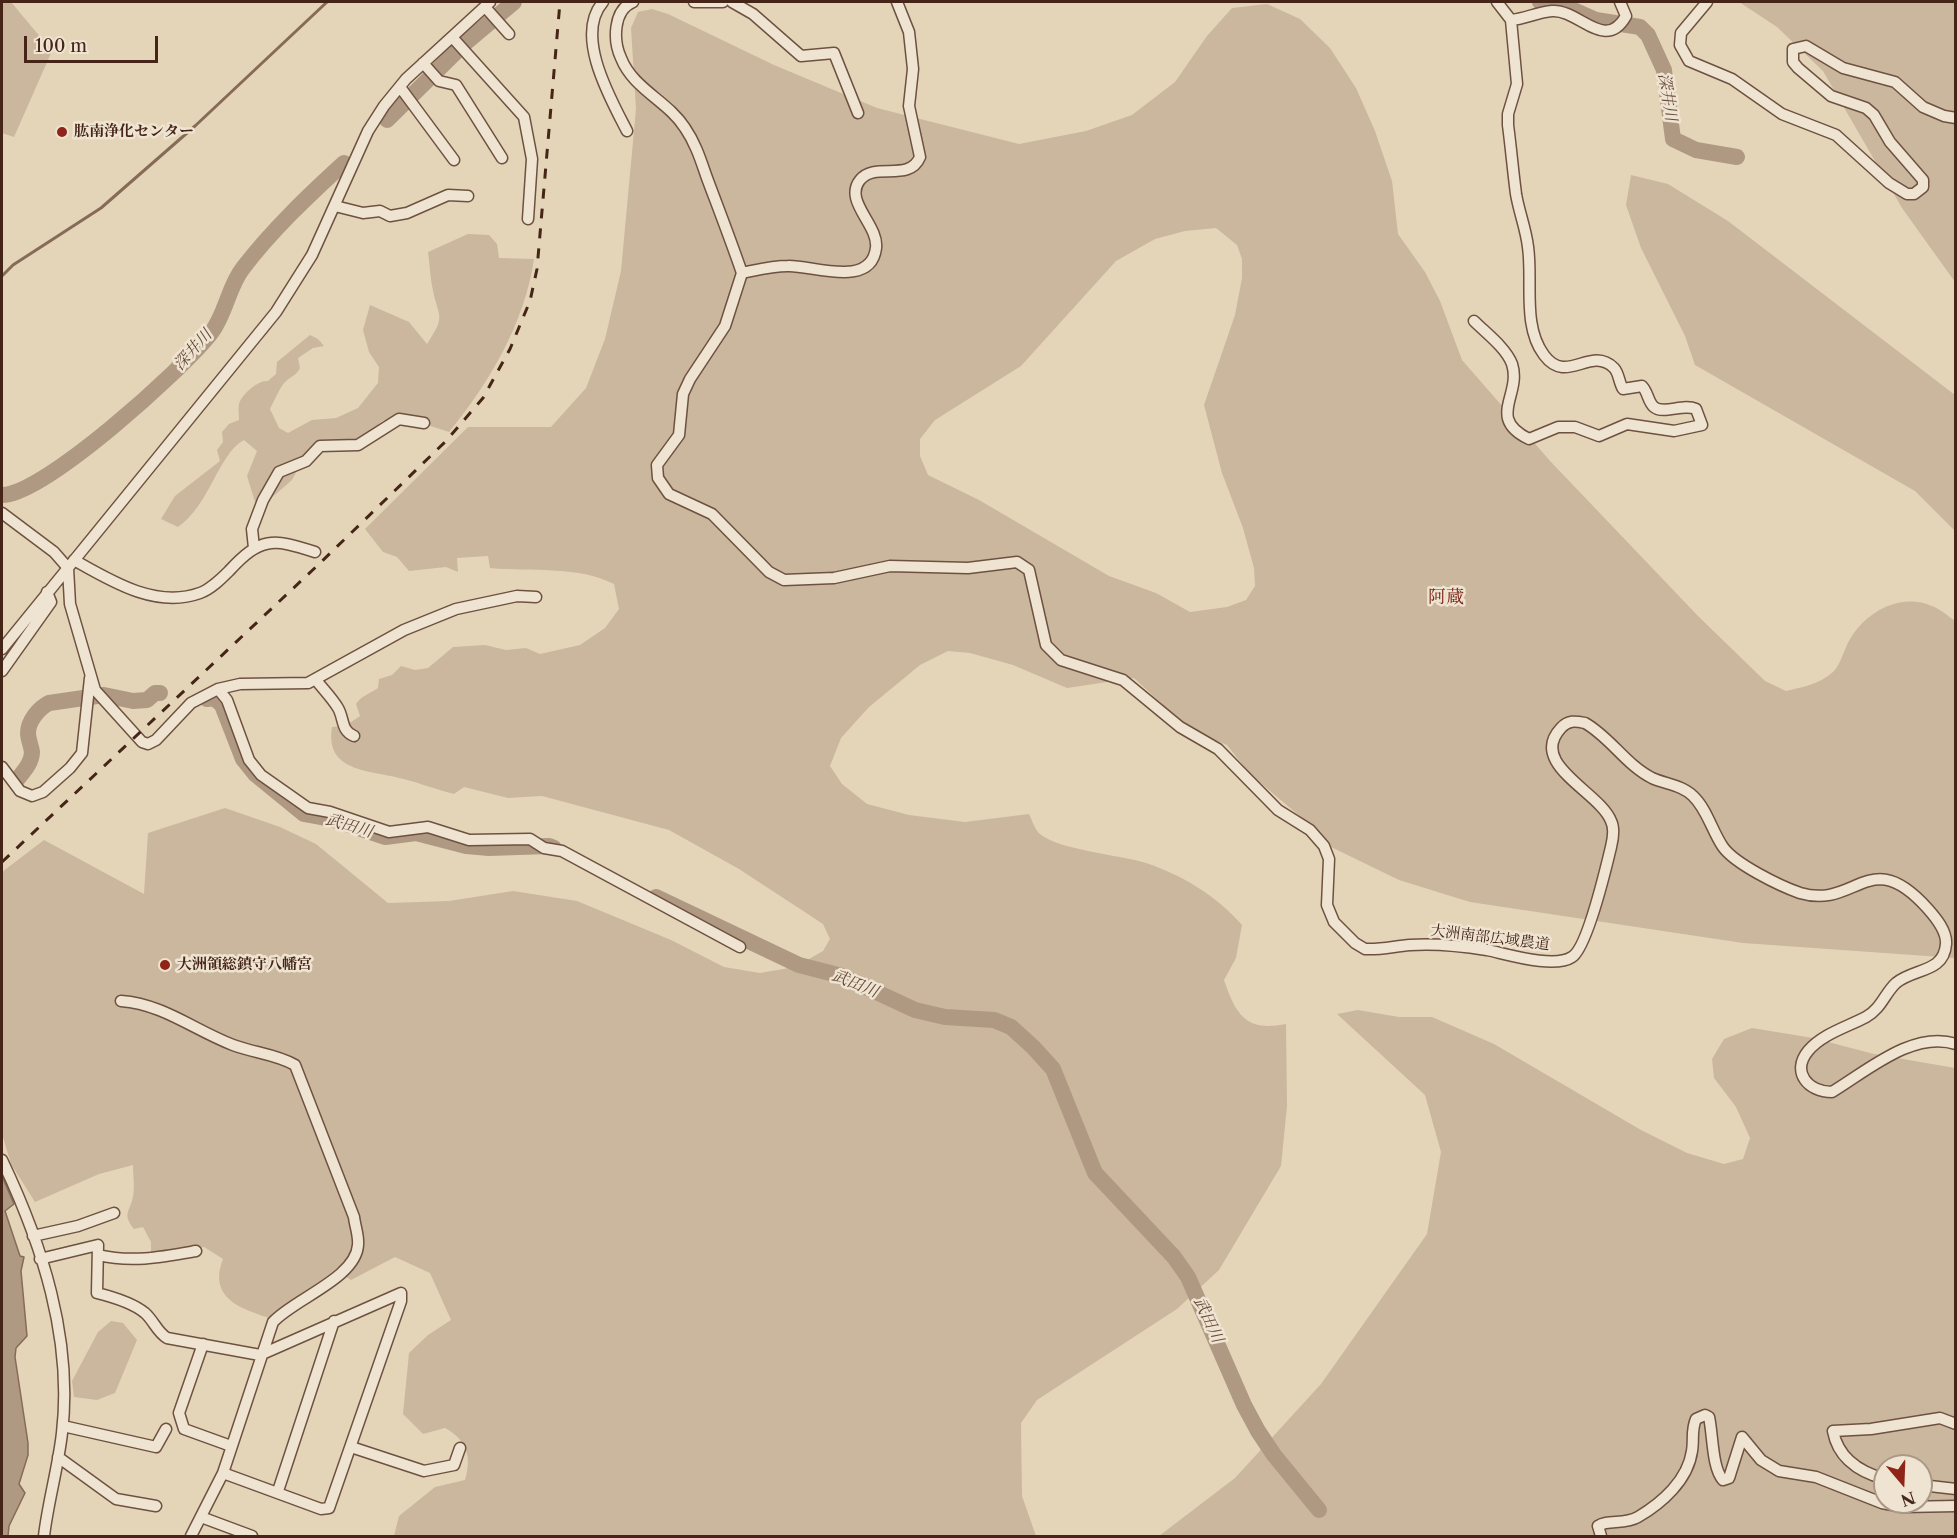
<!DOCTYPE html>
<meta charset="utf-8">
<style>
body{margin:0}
#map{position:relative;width:1957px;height:1538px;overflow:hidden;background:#e5d5b8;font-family:"Libre Caslon Text",serif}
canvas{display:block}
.frame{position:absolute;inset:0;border:3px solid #462519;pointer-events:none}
.north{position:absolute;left:1873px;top:1454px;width:60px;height:60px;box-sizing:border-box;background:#eee4d1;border:2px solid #ab9887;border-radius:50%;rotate:161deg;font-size:16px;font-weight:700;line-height:24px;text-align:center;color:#462519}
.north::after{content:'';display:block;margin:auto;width:21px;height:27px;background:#8f2418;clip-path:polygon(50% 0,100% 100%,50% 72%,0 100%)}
.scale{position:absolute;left:24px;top:36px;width:134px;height:27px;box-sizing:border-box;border:3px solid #462519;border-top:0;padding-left:8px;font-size:18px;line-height:21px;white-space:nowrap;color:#462519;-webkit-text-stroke:4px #eee4d1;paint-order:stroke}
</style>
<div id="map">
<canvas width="1957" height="1538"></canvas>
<div class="frame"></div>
<div class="north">N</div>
<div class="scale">100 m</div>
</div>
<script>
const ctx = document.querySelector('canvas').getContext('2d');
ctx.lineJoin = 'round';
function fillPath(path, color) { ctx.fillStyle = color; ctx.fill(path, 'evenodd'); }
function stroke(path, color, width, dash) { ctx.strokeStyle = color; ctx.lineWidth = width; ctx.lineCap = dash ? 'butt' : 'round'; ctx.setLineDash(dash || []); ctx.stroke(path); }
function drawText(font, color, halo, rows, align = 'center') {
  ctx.font = font + ' "Libre Caslon Text","Noto Serif JP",serif'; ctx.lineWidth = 5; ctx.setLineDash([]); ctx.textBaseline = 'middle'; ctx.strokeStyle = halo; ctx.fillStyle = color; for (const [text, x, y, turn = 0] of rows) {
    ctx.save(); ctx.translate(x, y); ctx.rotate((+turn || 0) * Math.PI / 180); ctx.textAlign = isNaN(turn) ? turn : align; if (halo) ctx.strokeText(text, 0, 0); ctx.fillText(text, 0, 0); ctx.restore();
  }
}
const green = new Path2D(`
 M2 2H11L52 51 14 137 2 133Z
 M1739 2H1955V282L1902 208 1823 71 1777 27Z
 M1267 4 1300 19 1330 48 1356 88 1375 131 1392 181 1398 234 1425 272 1440 301 1462 360 1551 462 1698 616 1765 681 1786 691C1803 687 1820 684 1833 672 1841 664 1844 649 1850 639 1866 612 1900 592 1932 606 1940 609 1948 616 1955 621V958L1743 943 1470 902 1399 880 1327 845 1309 824 1250 774 1227 745 1199 733 1176 717 1134 678 1067 688 1013 665 970 653 948 651 920 665 869 707 841 738 830 766 842 784 867 804 909 815 965 822 1029 814C1032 820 1035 830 1040 834 1059 850 1120 855 1146 863 1182 875 1217 896 1242 925L1236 958 1224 980C1236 1015 1246 1032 1286 1024L1287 1106 1281 1166 1219 1270 1177 1309 1037 1400 1021 1423 1022 1496 1036 1536H394L399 1516 435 1487 465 1480C472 1457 467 1440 445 1428L423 1434 403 1414 409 1353 428 1335 451 1320 430 1273 395 1257 351 1280 345 1276C324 1294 301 1311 273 1317 268 1319 261 1315 255 1313 228 1304 211 1289 223 1259L204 1247 151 1253V1242L143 1227 134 1229C121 1213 131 1211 133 1196 135 1187 133 1175 133 1165L99 1174 35 1202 11 1164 2 1134V872L44 840 144 894 148 833 225 808 280 827 316 844 388 903 449 901 513 891 577 901 671 940 724 967 760 973 795 967 823 951 830 939 823 924 739 869 669 830 542 796 508 798 464 787 454 794C434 789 415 781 395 777 365 770 325 770 332 727L345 726 360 716 356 704C362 695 370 694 378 688L379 679 392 675 401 666 415 670 428 668 453 647 485 645 506 650 526 648 540 654 580 645 605 628 619 609 614 584C576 565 531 572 490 568L488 556 457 558 458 572 446 567 409 571 397 557 383 552 365 529 468 427H551L586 388 605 339 621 271 636 109 631 28 638 12 652 9 668 14 774 65 877 108 1019 144 1086 131 1132 115 1175 82 1207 36 1232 8ZM1216 228 1237 245 1242 259V278L1235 315 1204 405 1222 473 1243 528 1254 568 1255 586 1246 600 1227 607 1190 612 1156 593 1109 576 979 500 928 475 920 456V439L935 420 1021 366 1116 261 1155 239 1185 231Z
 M1631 175 1668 184 1728 221 1955 395V531L1915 491 1695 365 1685 336 1641 248 1626 205Z
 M468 234 489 235 497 244 499 258 534 259C525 322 489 384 449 432L403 417 382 421 365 438 352 443 329 441 302 461 292 480 262 506 255 502 247 476 257 451 244 440C218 454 210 505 178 527L161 519 175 496 220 461 217 450 223 442 222 432 229 424 239 420C239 415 238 409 239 404 242 394 258 380 268 381L276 374 277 362 310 335 318 339 324 346 313 348 298 358 300 368C296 376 291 376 285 382 279 389 274 401 270 409L279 428 288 433 312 420 336 418 358 408 378 383 379 367 369 352 363 330 370 305 409 322 427 344C446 315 439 319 433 291 430 278 430 265 428 252Z
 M1358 1010 1399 1017H1432L1494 1044 1641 1130 1687 1153 1724 1164 1743 1159 1750 1138 1736 1107 1714 1078 1712 1059 1724 1039 1752 1028 1813 1038 1874 1054 1955 1068V1536H1159L1235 1478 1321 1384 1427 1234 1441 1152 1425 1095 1337 1014ZM1885 1466H1921V1502H1885Z
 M111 1321 123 1323 137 1340 115 1393 97 1400 74 1397 72 1381 98 1332Z`);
const water = new Path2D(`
 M2 1176 14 1204 5 1211 20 1256 24 1257 21 1271 27 1336 16 1348 15 1357 28 1443V1455L19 1484 25 1493 9 1526 8 1536H2Z`);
const stream = new Path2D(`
 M2 276 13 265 101 208 195 126 327 2`);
const river = new Path2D(`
 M1540 2 1546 4H1560L1596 20 1640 27 1648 35 1664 70 1673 139 1696 150 1737 157
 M387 120 464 44 514 2
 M2 495C44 495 183 369 211 333 226 314 228 287 243 268 272 230 309 195 344 163
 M207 699 214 698 222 705 243 759 255 774 304 814 331 819 385 837 416 833 466 846 489 848 549 846 554 848
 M16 781C23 772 32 763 32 752 31 745 28 739 28 733 28 721 39 708 49 703L104 695 133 701 147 700 155 693H160
 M656 897 799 965 842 976 915 1010 945 1017 994 1020 1011 1027 1033 1047 1053 1069 1095 1173 1174 1257 1188 1277 1244 1405 1258 1431 1274 1455 1319 1510`);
const minor = new Path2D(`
 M603 2C574 35 610 98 627 131
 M633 2C613 10 613 41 621 58 633 89 668 101 685 128 696 144 701 161 707 178 719 210 731 241 742 273
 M694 2H723
 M732 2 753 14 801 56 834 53 858 113
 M897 2 909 32 913 69 909 106 920 157C909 183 875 161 860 180 843 201 879 225 876 248 871 289 812 265 788 266 772 266 757 270 742 273L725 326 690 379 683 394 679 435 657 465 658 478 669 494 712 514 769 572 784 580 834 578 890 566 968 568 1017 562 1029 570 1046 645 1061 660 1123 680 1180 727 1218 749 1278 810 1310 830 1324 846 1329 859 1327 905 1334 922 1355 943 1365 949C1381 950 1395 946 1410 945 1436 943 1462 946 1487 950 1507 954 1554 969 1572 957 1587 948 1606 868 1611 847 1613 839 1615 829 1611 821 1600 792 1527 764 1561 728 1568 720 1575 721 1585 723 1610 737 1626 765 1652 778 1665 784 1682 785 1693 796 1707 809 1712 831 1723 847 1735 864 1780 886 1800 893 1857 910 1869 843 1928 909 1936 918 1947 931 1946 944 1944 973 1914 968 1896 983 1885 993 1881 1009 1866 1017 1847 1027 1822 1034 1808 1051 1791 1072 1808 1092 1832 1092 1867 1071 1913 1030 1956 1044
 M1497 2 1511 20
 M1707 2 1681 33 1680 45 1689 61 1732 79 1782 114 1836 135 1889 183 1907 194H1914L1923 187V180L1890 142 1874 115 1866 108 1831 96 1798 68 1793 62V49L1806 46 1843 68 1895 82 1923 107 1944 116 1956 118
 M485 7 509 34
 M452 37 524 117 532 159 528 219
 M423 63 439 81 456 85 502 158
 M400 87 454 160
 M335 206 363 213 380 211 390 216 407 213 448 195 468 196
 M1474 321C1486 333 1506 348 1512 364 1522 395 1486 418 1529 439L1558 427H1575L1599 436 1627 424 1674 431 1702 425 1696 409C1683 403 1664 415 1654 407 1648 402 1648 392 1642 386L1623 389C1619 383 1619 373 1614 368 1590 345 1567 386 1544 355 1522 326 1533 281 1528 247 1526 229 1519 212 1516 194 1513 171 1511 148 1508 125V114L1517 84 1511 20C1524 19 1538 12 1552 11 1579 9 1605 53 1626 16L1620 2
 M2 513 54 552 68 568 70 604 95 690 142 742 148 744 156 740 191 703 218 689 240 684 308 683 404 630 456 609 517 596 536 597
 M254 548 252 529 263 500 279 472 306 461 320 446 358 445 399 419 424 423
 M74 560C111 581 156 609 200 593 211 589 221 579 229 571 260 537 273 538 315 552
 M2 649 276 312 312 255 368 131 384 106 406 79 490 2
 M2 671 51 602 47 592
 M316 680C323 689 332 698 338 708 344 718 341 731 354 736
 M218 689 227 700 249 760 261 775 308 808 330 812 389 832 428 827 469 840 530 839 544 848 562 851 740 947
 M2 767 20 791 32 796 43 792 70 768 82 753 90 678
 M121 1001C163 1004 194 1030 233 1045 254 1053 276 1054 295 1065L354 1217C355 1226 359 1236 358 1245 356 1278 294 1299 273 1322L223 1473 191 1536
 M2 1160C42 1244 73 1339 62 1433 58 1468 48 1502 44 1536
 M33 1236 78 1226 114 1213
 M98 1255C132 1263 162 1257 196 1251
 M40 1259 98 1245 97 1293C113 1297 133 1303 145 1313 154 1321 157 1332 167 1338L260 1355 401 1293V1301L329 1508 321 1509 223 1473
 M203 1344 179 1413 184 1429 231 1446
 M63 1426 156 1447 166 1429
 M351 1447 424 1471 454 1465 460 1448
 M58 1457 116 1499 156 1506
 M1885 1479C1859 1472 1838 1458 1833 1431L1871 1429 1940 1418 1956 1424
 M1921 1485 1956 1489
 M278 1491 334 1321
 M201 1517 252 1536
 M1601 1536 1598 1526C1607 1519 1625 1525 1638 1517 1662 1503 1688 1480 1692 1451 1694 1439 1691 1430 1696 1419L1705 1415 1709 1417C1713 1435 1712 1468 1723 1480L1729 1478 1742 1437 1761 1460 1779 1471 1816 1477 1882 1503 1903 1507 1956 1506`);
const rail = new Path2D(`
 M2 862 318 565 446 441 483 398 510 349 530 301 537 269 560 2`);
const markers = [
 [62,132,6,"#8f2418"],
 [165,965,6,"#8f2418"]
];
const poiNames = [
 ["肱南浄化センター",74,132],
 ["大洲領総鎮守八幡宮",177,965]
];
const streetNames = [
 ["大洲南部広域農道",1490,938,7]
];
const waterNames = [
 ["深井川",1667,97,81],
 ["深井川",193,350,-48],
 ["武田川",349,826,16],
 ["武田川",855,984,22],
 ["武田川",1208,1320,65]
];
const quarterNames = [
 ["阿蔵",1446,598]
];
fillPath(green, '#cab79d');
fillPath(water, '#af9982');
stroke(water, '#856b58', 1.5);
stroke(stream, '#856b58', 3);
stroke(river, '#af9982', 16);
stroke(minor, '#6e5141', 13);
stroke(minor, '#eee4d1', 10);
stroke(rail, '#462519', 3, [10, 10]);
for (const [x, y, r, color] of markers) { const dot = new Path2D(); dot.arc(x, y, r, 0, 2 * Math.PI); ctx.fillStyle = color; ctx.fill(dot); stroke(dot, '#eee4d1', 2); }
drawText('bold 15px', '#462519', '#eee4d1', poiNames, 'left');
drawText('15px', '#462519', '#eee4d1', streetNames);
drawText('italic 16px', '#664838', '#eee4d1', waterNames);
drawText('18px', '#7a1f14', '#eee4d1', quarterNames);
</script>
